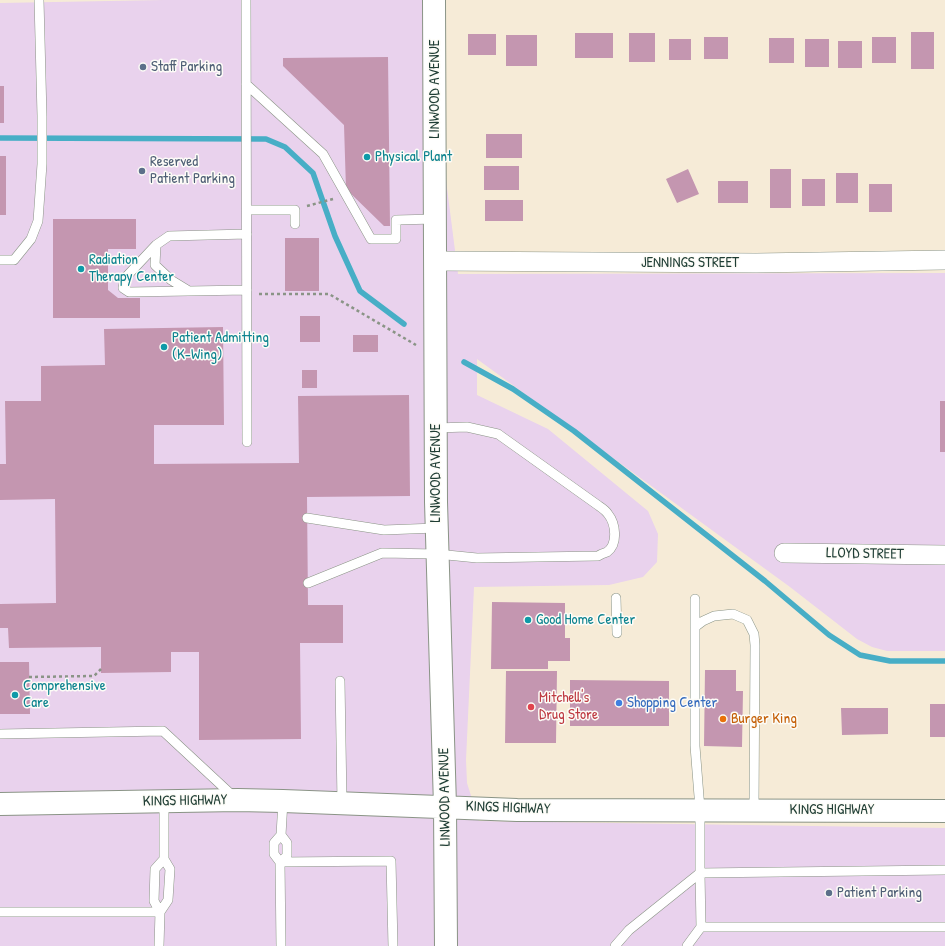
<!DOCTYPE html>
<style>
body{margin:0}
canvas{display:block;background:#f6ebd7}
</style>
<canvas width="945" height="946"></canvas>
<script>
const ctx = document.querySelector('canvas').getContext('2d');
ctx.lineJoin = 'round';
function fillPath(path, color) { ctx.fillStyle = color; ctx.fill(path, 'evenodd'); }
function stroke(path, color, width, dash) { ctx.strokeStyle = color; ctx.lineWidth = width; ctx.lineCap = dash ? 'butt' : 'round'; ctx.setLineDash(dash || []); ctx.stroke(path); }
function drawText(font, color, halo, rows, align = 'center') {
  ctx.font = font + ' "Patrick Hand",sans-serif'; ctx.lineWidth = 3; ctx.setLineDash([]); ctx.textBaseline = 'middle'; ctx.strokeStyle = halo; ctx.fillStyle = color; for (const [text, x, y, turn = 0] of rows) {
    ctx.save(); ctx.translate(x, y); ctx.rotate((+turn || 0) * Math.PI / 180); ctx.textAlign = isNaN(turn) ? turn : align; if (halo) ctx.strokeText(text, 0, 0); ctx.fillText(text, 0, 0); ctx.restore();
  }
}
const built = new Path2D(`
 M164 0H423L458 274 945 273V651H887L872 647 857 639 790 587 477 359V395L548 429 648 511 658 534 657 562 643 577 609 585 474 587 466 760 467 783 479 821 945 828V946H0V3Z`);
const stream = new Path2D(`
 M0 138 266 139 285 147 313 173 335 236 360 291 404 324
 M464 362 513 389 574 431 765 581 829 635 860 655 890 661H945`);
const building = new Path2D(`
 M911 32H934V69H911Z
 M575 33H613V58H575Z
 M629 33H655V62H629Z
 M468 34H496V55H468Z
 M506 35H537V66H506Z
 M704 37H728V59H704Z
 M872 37H896V63H872Z
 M769 38H794V63H769Z
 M669 39H691V60H669Z
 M805 39H829V67H805Z
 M838 41H862V68H838Z
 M388 57 390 226H384L346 189 344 125 283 66V58Z
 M0 86H4V123H0Z
 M486 134H522V158H486Z
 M0 156H6V215H0Z
 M484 166H519V190H484Z
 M688 169 699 194 677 203 666 179Z
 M770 169H791V208H770Z
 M836 173H858V203H836Z
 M802 179H825V206H802Z
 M718 181H748V203H718Z
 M869 184H892V212H869Z
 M485 200H523V221H485Z
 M53 219H136V249H108V290L118 298H140V318H53Z
 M285 238H319V291H285Z
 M300 316H320V342H300Z
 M223 327 224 425H154V464L299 463 298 396 409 395 410 496 307 497 308 605H343V643H300L301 739 199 740V652H171V672L101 673V647L9 648 8 628H0V604L56 603 55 499 0 500V464H6L5 401H41V366L105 365 104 329Z
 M353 335H378V352H353Z
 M302 370H317V388H302Z
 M940 401H945V452H940Z
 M492 602 565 603V638H570V661H548V669H491Z
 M0 662H29L30 714H0Z
 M705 670H736V691H743L742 747 704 746Z
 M506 671H557L556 743H505Z
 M570 680 669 681V726H570Z
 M930 704H945V737H930Z
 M841 708H888V734L842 735Z`);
const path = new Path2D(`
 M307 206 333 199
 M259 294H329L416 345
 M29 677 94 676 101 669`);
const lane = new Path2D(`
 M246 0 247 442
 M246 84 323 154 371 239H396V220L435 219
 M247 210H295V224
 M247 234 169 236 156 245 155 265 171 280 189 291 247 290
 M156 245 125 278 123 288 129 292 189 291
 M0 260H14L31 239 38 221 42 164V116L39 0
 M307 518 384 530 436 528
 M308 583 382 553 437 554 477 558 598 556C601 554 604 553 607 552 618 544 616 524 608 514 606 511 602 508 599 506L498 434 467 427 436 428
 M616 598 617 633
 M695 599V746L700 809V873L945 870
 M695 627 703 621 714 616 733 614 747 620 754 634 755 645 754 810
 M340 681 342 802
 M0 734 163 731 234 797
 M164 801V859
 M164 859 170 869 168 900 160 912 154 901 155 869Z
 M280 862 391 861 393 946
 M280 862 287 856V843L281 835
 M700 873 701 927
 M0 912H160L159 946
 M281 946 280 862 274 854V843L281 835 283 801
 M615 946 629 930 700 873
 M687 946 701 927H945`);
const street = new Path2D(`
 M435 261 756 263 945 260
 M784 553 945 555`);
const secondary = new Path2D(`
 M434 0 436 502 445 806 446 946
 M0 804 238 800 283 801 517 810 945 811`);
const markers = [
 [143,67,4,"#5c6f8a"],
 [367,157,4,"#0f9aa8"],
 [142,171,4,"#5c6f8a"],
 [81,269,4,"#0f9aa8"],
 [164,347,4,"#0f9aa8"],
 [528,620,4,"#0f9aa8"],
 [15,695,4,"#0f9aa8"],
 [619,703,4,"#3f7fe0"],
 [531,707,4,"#e0444e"],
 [723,719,4,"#e8710a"],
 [829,893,4,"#5c6f8a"]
];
const serviceNames = [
 ["Staff Parking",151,67],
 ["Reserved",150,162],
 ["Patient Parking",150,179],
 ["Patient Parking",837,893]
];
const streetNames = [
 ["LINWOOD AVENUE",435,89,-90],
 ["JENNINGS STREET",690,263],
 ["LINWOOD AVENUE",436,473,-90],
 ["LLOYD STREET",865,554,1],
 ["LINWOOD AVENUE",445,797,-91],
 ["KINGS HIGHWAY",185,801,-1],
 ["KINGS HIGHWAY",508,808,2],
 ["KINGS HIGHWAY",832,810]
];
const cultureNames = [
 ["Physical Plant",375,157],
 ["Radiation",89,260],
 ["Therapy Center",89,277],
 ["Patient Admitting",172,338],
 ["(K-Wing)",172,355],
 ["Good Home Center",536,620],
 ["Comprehensive",23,686],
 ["Care",23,703]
];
const healthNames = [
 ["Mitchell's",539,698],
 ["Drug Store",539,715]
];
const shopNames = [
 ["Shopping Center",627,703]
];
const foodNames = [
 ["Burger King",731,719]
];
fillPath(built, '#e9d2ed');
stroke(stream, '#47aec6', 5.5);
fillPath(building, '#c496b0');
stroke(lane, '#8a9486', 10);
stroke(street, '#8a9486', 20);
stroke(secondary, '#8a9486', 24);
stroke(path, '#8a9486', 2.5, [3, 3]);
stroke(lane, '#fff', 9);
stroke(street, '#fff', 19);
stroke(secondary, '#fff', 22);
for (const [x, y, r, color] of markers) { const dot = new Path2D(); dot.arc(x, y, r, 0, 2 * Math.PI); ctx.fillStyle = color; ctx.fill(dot); stroke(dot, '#fdfcf7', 1.5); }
drawText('15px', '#4e5e75', '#fdfcf7', serviceNames, 'left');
drawText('15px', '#1f3d34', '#fdfcf7', streetNames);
drawText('15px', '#0d838f', '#fdfcf7', cultureNames, 'left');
drawText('15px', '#be3a42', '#fdfcf7', healthNames, 'left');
drawText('15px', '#366cbe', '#fdfcf7', shopNames, 'left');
drawText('15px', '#c56008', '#fdfcf7', foodNames, 'left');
</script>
